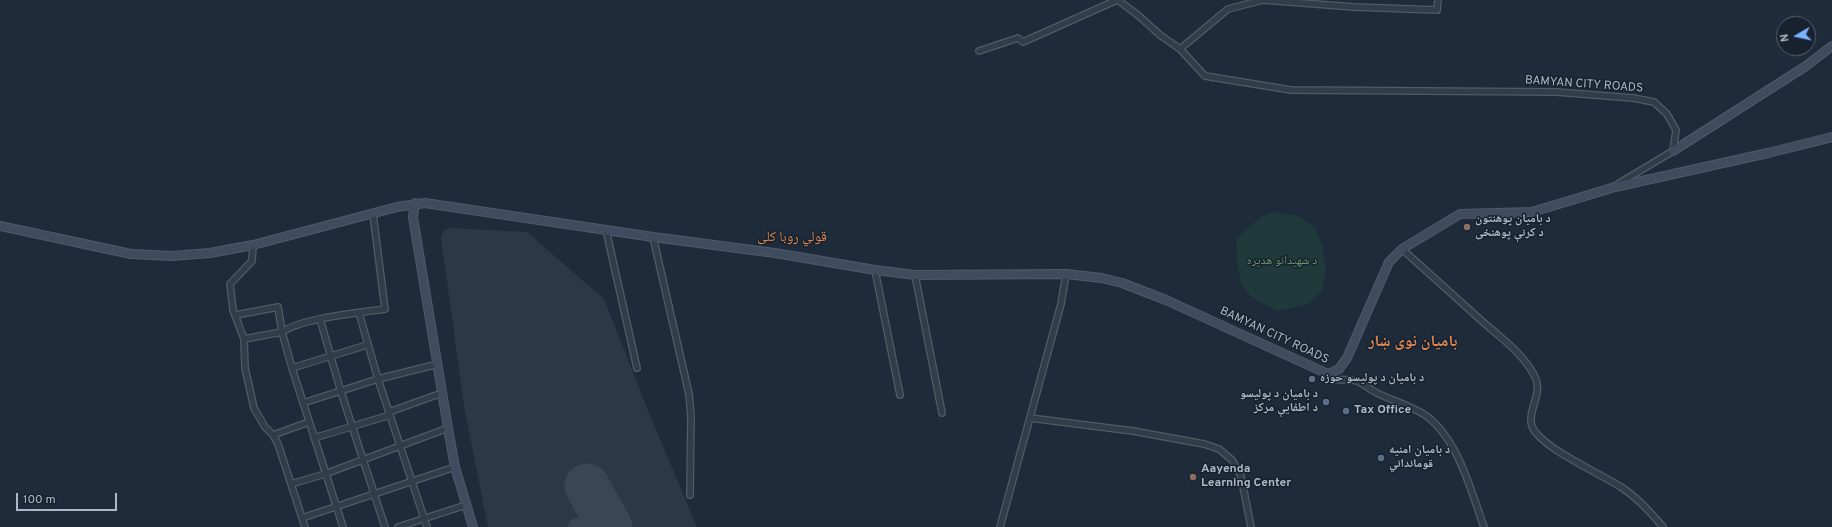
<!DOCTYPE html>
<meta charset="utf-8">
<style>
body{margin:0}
#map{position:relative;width:1832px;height:527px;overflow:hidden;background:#1e2b3a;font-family:Overpass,sans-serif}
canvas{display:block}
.north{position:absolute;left:1776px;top:16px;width:40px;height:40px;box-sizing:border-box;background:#18222e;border:1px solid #535e6b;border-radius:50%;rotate:261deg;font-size:11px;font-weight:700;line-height:16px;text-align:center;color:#acb8c7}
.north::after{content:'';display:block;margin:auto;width:14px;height:18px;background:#79b3ff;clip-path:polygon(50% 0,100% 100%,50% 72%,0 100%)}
.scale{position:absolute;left:16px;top:493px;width:101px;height:18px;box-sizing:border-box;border:2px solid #acb8c7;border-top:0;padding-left:5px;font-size:12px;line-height:14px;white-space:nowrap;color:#acb8c7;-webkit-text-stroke:3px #18222e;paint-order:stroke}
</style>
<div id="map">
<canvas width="1832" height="527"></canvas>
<div class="north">N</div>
<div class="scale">100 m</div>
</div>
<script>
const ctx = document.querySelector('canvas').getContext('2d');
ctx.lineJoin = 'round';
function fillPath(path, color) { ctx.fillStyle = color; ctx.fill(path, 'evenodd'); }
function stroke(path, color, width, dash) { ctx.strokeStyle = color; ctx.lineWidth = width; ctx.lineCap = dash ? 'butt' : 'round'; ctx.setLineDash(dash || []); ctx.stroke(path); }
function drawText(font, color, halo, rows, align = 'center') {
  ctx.font = font + ' Overpass,"Noto Naskh Arabic",sans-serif'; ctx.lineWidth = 3; ctx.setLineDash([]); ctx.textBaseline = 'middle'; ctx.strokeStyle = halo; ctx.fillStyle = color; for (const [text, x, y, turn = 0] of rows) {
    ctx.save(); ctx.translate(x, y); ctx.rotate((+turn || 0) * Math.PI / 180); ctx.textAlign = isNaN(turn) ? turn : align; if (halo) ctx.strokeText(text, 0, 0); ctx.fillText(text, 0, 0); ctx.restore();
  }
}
const airport = new Path2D(`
 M452 228 527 232 604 299 649 413 697 527H488L464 406 441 237 444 230Z`);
const green = new Path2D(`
 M1274 212 1298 216 1315 227 1323 248 1326 271 1322 290 1309 304 1277 311C1269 306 1259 303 1252 297 1236 285 1237 257 1236 239L1262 216Z`);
const taxiway = new Path2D(`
 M577 527 594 525 600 527`);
const runway = new Path2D(`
 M587 486 610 527`);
const street = new Path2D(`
 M1118 0 1139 16 1160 35 1180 49 1205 76 1291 90 1556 92 1633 98 1654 102 1667 114 1676 130 1673 151 1618 184
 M1180 49 1228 9 1263 0 1354 7 1437 10 1438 0
 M979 51 1018 38 1023 42 1117 0
 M606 230 637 368
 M653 237 689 394 691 416 690 495
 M253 245 252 261 230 284 233 310 244 339 245 368 254 408 265 427 273 435 278 444 305 527
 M1402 249C1429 273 1456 298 1483 322 1501 338 1524 354 1535 377 1545 396 1520 417 1537 434 1555 454 1597 472 1621 487 1638 498 1650 512 1663 527
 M875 270 900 395
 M915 275 942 413
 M359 313 378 379 427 527
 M236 315 278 307 282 332 292 368 343 527
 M320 319 341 392 385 527
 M244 339 282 332C302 318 359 313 385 309L373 214
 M292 368 367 345
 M1328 374C1336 385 1349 376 1359 382 1365 385 1371 390 1377 393 1393 401 1410 405 1425 415 1458 438 1471 491 1484 527
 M303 403 378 379 438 364
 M389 412 442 393
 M1030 418 1133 431 1204 444 1219 449 1232 460 1241 476 1251 527
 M273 435 309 422
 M314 438 390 415
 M291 484 325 474 448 428
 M302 518 455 467
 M398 527 466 505
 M1000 527 1061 304 1066 274`);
const secondary = new Path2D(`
 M1673 151 1806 66 1832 46
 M415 203 413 217 448 428 455 467 473 527
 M0 226 131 254 172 256 210 253 253 245 397 207 425 203 653 237 775 253 875 270 915 275 1066 274 1102 278 1122 283 1166 300 1328 374 1339 369 1347 358 1389 262 1402 249 1460 214 1532 212 1615 187 1768 153 1832 137`);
const markers = [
 [1467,227,4,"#8d6e63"],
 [1312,379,4,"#5c6f8a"],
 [1326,402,4,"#5c6f8a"],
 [1346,411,4,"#5c6f8a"],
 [1381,458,4,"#5c6f8a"],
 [1193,477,4,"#8d6e63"]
];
const streetNames = [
 ["BAMYAN CITY ROADS",1584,85,4],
 ["BAMYAN CITY ROADS",1274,336,25]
];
const poiNames = [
 ["د بامیان پوهنتون",1475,220],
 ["د کرنې پوهنځی",1475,234],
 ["د بامیان د پولیسو حوزه",1320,379],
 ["د بامیان د پولیسو",1318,395,"right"],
 ["د اطفايې مرکز",1318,409,"right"],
 ["Tax Office",1354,411],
 ["د بامیان امنیه",1389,451],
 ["قومانداني",1389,465],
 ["Aayenda",1201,470],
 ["Learning Center",1201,484]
];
const parkNames = [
 ["د شهیدانو هدیره",1282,262]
];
const quarterNames = [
 ["قولي روبا کلی",792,238]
];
const districtNames = [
 ["باميان نوی ښار",1413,343]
];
fillPath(airport, '#2c3847');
fillPath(green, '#20393b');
stroke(taxiway, '#384656', 18);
stroke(runway, '#384656', 45);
stroke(street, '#4f5b68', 8);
stroke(secondary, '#4f5b68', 10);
stroke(street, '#323d4a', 5.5);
stroke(secondary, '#3f4c5d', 8);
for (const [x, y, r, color] of markers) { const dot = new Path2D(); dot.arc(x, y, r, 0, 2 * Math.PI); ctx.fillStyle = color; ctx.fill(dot); stroke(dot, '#18222e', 1.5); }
drawText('12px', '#acb8c7', '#18222e', streetNames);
drawText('bold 12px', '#acb8c7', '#18222e', poiNames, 'left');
drawText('12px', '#61996c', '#18222e', parkNames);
drawText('14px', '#de8750', '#18222e', quarterNames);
drawText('bold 16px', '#de8750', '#18222e', districtNames);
</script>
